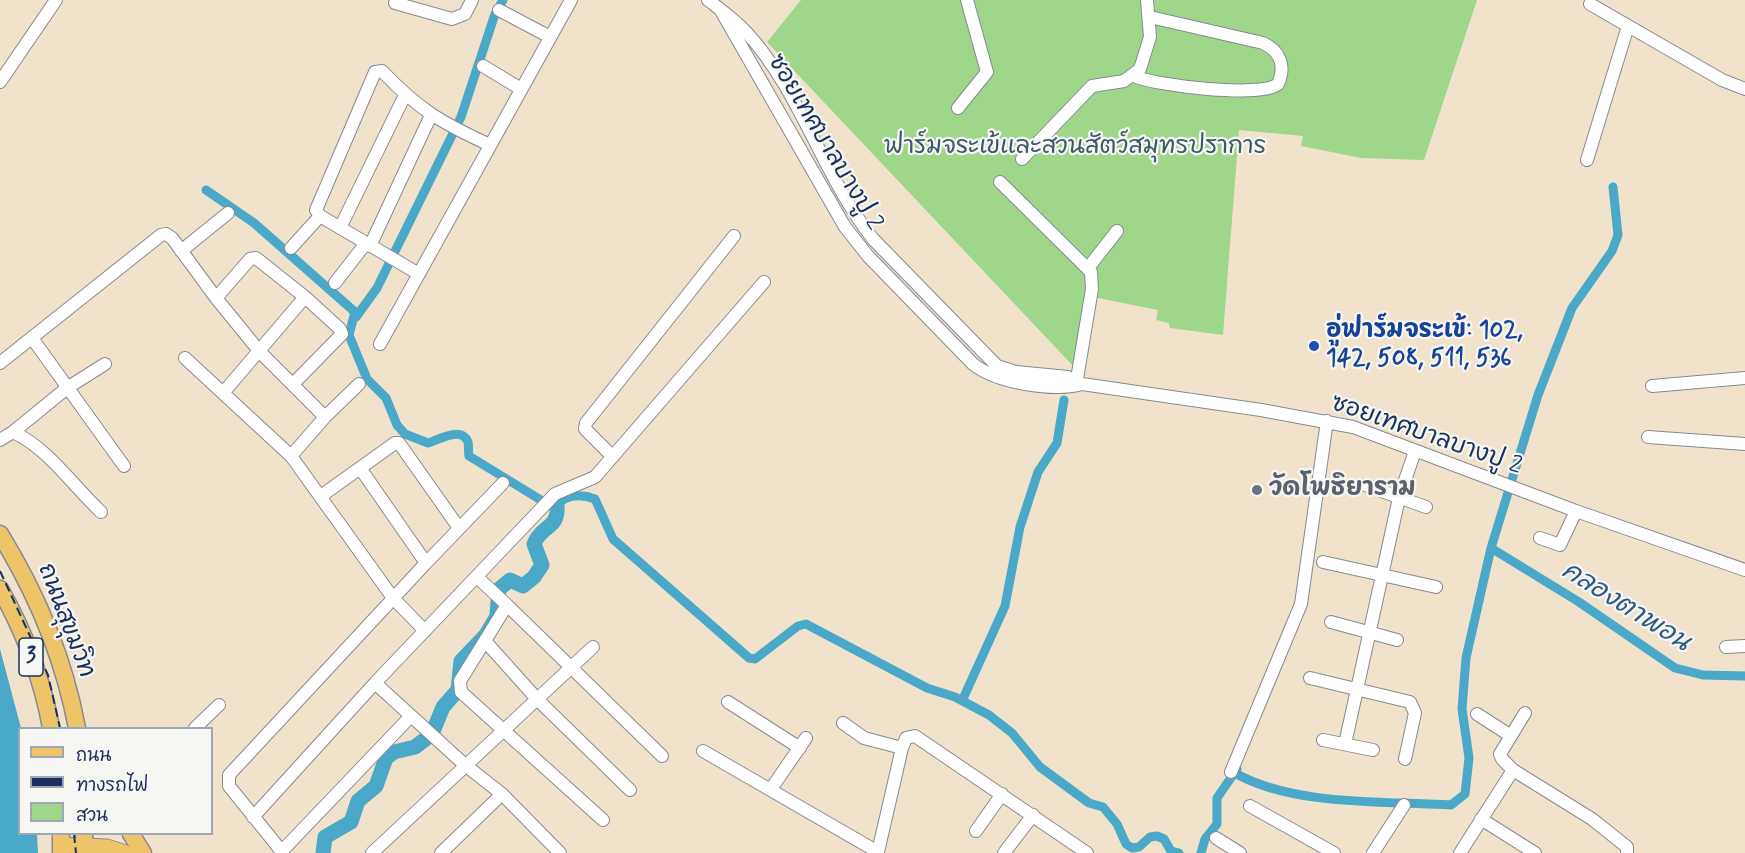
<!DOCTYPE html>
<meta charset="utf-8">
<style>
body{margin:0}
#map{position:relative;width:1745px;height:853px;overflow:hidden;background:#f1e3cb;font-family:Mynerve,"Playpen Sans Thai",sans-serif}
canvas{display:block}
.legend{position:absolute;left:18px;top:727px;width:195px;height:108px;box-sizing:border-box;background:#f6f6f2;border:2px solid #9ea6b7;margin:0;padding:8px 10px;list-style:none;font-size:18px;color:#1b2f5e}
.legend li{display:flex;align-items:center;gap:12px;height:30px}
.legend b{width:30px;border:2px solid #9ea6b7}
</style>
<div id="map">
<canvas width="1745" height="853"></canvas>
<ul class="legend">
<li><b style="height:8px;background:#eec469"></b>ถนน</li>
<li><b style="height:8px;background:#1b2f5e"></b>ทางรถไฟ</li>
<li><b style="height:16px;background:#9ed78a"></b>สวน</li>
</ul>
</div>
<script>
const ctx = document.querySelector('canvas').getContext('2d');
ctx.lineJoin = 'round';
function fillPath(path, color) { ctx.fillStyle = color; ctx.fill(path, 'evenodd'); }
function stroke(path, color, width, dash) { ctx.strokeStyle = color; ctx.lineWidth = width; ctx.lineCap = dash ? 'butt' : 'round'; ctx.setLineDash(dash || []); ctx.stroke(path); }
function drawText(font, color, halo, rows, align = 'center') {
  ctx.font = font + ' Mynerve,"Playpen Sans Thai",sans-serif'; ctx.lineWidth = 4.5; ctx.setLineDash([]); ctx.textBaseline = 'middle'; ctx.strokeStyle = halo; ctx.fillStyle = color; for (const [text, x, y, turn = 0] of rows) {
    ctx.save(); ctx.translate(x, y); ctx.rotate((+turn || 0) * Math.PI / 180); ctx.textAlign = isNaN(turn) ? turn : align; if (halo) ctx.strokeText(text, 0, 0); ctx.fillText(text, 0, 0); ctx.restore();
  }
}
const green = new Path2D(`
 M801 0H1477L1424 160 1361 158 1301 146 1303 136 1239 130 1223 335 1170 328 1169 323 1156 320 1158 310 1088 296 1075 368 767 42Z`);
const water = new Path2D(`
 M0 649 21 728 20 834H37L38 853H0Z`);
const canal = new Path2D(`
 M206 190 254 223 355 312 349 335 367 379 386 398 397 425 405 434 428 443C436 441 462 425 468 442 469 446 468 451 469 456L549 505 557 506C565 494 582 494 595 499L613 539 749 658 755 659 798 626 806 624 927 688 955 697 989 715 1012 733 1040 767 1089 803 1103 807 1117 824 1126 844 1132 848 1139 847 1150 837 1157 836 1164 839 1171 851 1179 853
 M356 317 377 288 461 117 495 14 503 0
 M1491 548 1579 602 1675 668 1703 675 1745 676
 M962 701 1005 606 1020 527 1038 472 1057 443 1064 400
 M1235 773C1292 806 1385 801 1451 805L1465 794 1469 758 1462 709 1466 658 1491 548 1538 395 1572 308 1612 251 1618 235 1613 187
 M1201 853 1205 839 1217 824V798L1237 769`);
const river = new Path2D(`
 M323 853 325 837 351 822 358 801 376 786 386 758 394 752 415 747 432 734 443 707 458 690 461 661 486 635 497 616 499 589 510 580 523 586 534 577 542 565 534 544C541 525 559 529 557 506`);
const minor = new Path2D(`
 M708 0C721 10 735 20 747 33 801 92 823 176 873 239L997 366 1016 372 1068 377 1082 384
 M395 3 452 19 465 14 472 0
 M1590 4 1722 80 1745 89
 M720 9 845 227 868 256 973 364C997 383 1053 392 1082 384L1261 410 1353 427 1576 511 1745 570
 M499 10 550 37
 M483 66 521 89
 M1134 76C1156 86 1262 98 1278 84 1286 66 1280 51 1263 43L1150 17
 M0 82 56 0
 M958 108 987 72 967 0
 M1022 159 1092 86 1124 81 1140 69 1150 37 1147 0
 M1587 160 1628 26
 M1000 182 1091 272 1092 289 1077 379
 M340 228 405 95
 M370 246 431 115
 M291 248 320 216
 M181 251 228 213
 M1088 268 1117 231
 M419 274 320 216 316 210 375 72 382 71C419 110 442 123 490 145
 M335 283 366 243
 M216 298 260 352 325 417 291 456
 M32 338 124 466
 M380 344 571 0
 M185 358 291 456 393 598 425 631
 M0 363 161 235 166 234 172 238 216 298 250 259 256 258 305 297 223 393
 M293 384 342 334 340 329 305 297
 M1652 386 1745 378
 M325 417 359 384
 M13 432 67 388 105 364
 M1648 437 1745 444
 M0 440 13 432C49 449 72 485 101 512
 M613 457 585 429 586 423 734 236
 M360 468 426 563 503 483
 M1365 485 1426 507
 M321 496 395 443H399L459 528
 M1540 538 1560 545 1576 511
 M1323 562 1436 587
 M477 577 507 605 460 681 461 692 603 820
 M507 605 662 756
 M1331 622 1397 640
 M485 641 537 699 630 790
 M1726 647 1745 646
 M1310 678 1410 702 1415 713 1405 759
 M728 702 800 748
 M1477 714 1511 736
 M843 723 864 738 902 748
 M195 728 219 705
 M1323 740 1373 750
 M1345 744 1399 498 1415 451
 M703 751 878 852 902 748 906 738 915 736 1087 853
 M1513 770 1502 759 1500 754 1525 713
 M1231 772 1301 604 1327 421
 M771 789 806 738
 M502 794 465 765 375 683 555 494 595 477 764 282
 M1250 806 1334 853
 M253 817 375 683
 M1481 819 1535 853
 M976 831 1002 794
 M1216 838 1240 853
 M282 851 410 717
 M283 853 229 786V775L426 563
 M372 853 593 647
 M441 853 502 794 560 853
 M1004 853 1033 815
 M1373 853 1404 805
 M1460 853 1513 770 1592 819 1627 847V853`);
const major = new Path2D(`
 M61 845 107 847 126 853`);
const highway = new Path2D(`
 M0 534C37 594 64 659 77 728
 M0 589C24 631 43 681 51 728
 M61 834V853
 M84 834 85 853
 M131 834 143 853`);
const rail = new Path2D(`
 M0 571 48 675 60 728
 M74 834 76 853`);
const markers = [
 [1314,346,6,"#1a4fb4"],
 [1257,490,6,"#6b7280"]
];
const shields = [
 [31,657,24]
];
const shieldNames = [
 ["3",31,657]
];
const streetNames = [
 ["ซอยเทศบาลบางปู 2",824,143,59],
 ["ซอยเทศบาลบางปู 2",1426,436,19],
 ["ถนนสุขุมวิท",65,621,69]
];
const parkNames = [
 ["ฟาร์มจระเข้และสวนสัตว์สมุทรปราการ",1075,148]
];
const transitNames = [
 ["อู่ฟาร์มจระเข้: 102,",1326,332],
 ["142, 508, 511, 536",1326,360]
];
const worshipNames = [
 ["วัดโพธิยาราม",1269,490]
];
const waterNames = [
 ["คลองตาพอน",1625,608,32]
];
fillPath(green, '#9ed78a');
fillPath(water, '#4aa8c9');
stroke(canal, '#4aa8c9', 9);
stroke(river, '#4aa8c9', 15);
stroke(minor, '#868994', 14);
stroke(major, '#868994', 17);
stroke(highway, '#868994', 19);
stroke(minor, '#fff', 12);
stroke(major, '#eec469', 15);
stroke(highway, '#eec469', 16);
stroke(rail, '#1b2f5e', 2, [9, 4.5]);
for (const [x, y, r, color] of markers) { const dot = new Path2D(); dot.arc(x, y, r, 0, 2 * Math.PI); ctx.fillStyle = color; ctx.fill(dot); stroke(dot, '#f6f6f2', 2); }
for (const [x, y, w] of shields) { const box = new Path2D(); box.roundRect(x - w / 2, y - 19, w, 38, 4.5); ctx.fillStyle = '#f6f6f2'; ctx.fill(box); stroke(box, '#1b2f5e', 1.5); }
drawText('bold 22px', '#1b2f5e', null, shieldNames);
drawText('24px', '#1b2f5e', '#f6f6f2', streetNames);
drawText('24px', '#3c5969', '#f6f6f2', parkNames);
drawText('bold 24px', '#164399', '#f6f6f2', transitNames, 'left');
drawText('bold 24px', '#5b616d', '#f6f6f2', worshipNames, 'left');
drawText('italic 26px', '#2b5983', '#f6f6f2', waterNames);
</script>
